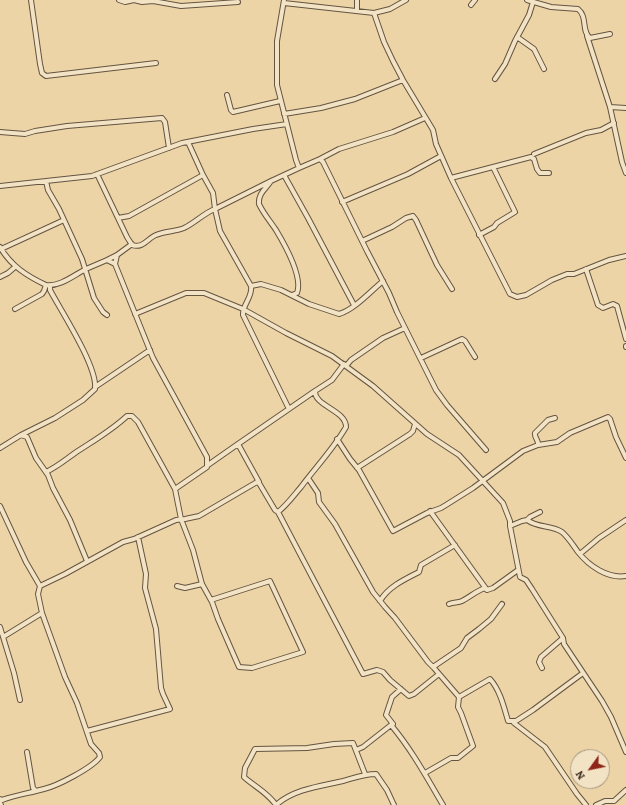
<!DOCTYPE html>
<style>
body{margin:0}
#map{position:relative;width:626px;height:805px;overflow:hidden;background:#ecd4a6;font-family:Alegreya,serif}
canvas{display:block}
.north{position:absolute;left:570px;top:749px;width:40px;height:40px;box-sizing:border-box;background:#f3e3c5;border:1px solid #a89983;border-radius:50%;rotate:237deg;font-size:11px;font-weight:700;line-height:16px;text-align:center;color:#372921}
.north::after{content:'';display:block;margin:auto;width:14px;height:18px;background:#8f2418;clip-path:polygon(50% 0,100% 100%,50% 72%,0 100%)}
</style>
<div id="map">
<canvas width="626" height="805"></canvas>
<div class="north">N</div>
</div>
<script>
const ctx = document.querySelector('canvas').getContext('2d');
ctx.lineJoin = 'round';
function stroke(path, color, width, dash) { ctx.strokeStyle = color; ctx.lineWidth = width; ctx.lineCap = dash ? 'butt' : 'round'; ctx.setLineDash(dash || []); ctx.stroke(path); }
const minor = new Path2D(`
 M31 0 40 64 42 73 46 76 156 63
 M119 0 125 2 134 0 142 2 153 1 181 6 238 2
 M284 0 277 41V85L296 160 299 168 320 159 323 162 367 251 389 293 397 312 436 390 447 405 486 450
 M527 0 551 7 578 9C588 17 581 31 590 38L610 34
 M284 3 374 13 390 9 406 0
 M471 5 475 0
 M357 11V0
 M374 13 384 42 393 61 403 80 433 130 436 144 451 178 510 294 517 297 526 295 552 280 567 274H574L609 260 626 256
 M587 36 610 107 622 162 626 173
 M517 37 534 49 544 69
 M495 79 505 64 515 41 529 15 533 2
 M227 95 231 110 233 112 280 101
 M610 107 626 108
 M284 114 321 108 355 99 403 80
 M0 132 25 134 35 131 67 126 162 118 165 122 169 148
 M534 154 586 133 601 130 614 123
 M320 159 339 149 393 132 425 118
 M97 174 127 237 132 245C143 249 148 238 156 235 165 231 174 232 184 228 195 223 204 213 215 209L213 193 203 175
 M284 175 308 218 354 305
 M451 178 531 157 534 159 537 169 540 173H549
 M46 181 48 190 59 209 82 259 94 298 103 312 107 315
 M271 181C266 189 258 193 259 204 263 213 270 221 276 230 285 245 303 277 297 293L292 295
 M0 186 92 176 182 143 253 129 287 124
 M342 202 408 174 441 156
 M118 218 129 216 203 175 188 142
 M479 235 494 227 497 223 515 212 493 167
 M362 241 392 227 406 218 413 216 416 220 437 265 452 289
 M0 247C11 266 27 276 46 285 60 287 74 275 86 269 93 266 100 263 107 260L115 264
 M1 249 64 220
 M117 255 115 264 153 358 207 457V467L175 489
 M107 260 117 255 132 244
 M586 269 598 305 603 308 613 304 617 306 626 339
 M0 277 8 273 15 267
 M251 286 261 284 281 290 309 304 339 314C354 310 371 291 383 281
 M15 309 42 294 44 291 46 285
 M135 314 186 293H204L243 309 286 333 332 356 373 386 427 434 459 455 503 503 510 521V526L522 521 527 520C538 528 551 525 562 532 568 537 573 545 578 552 589 566 608 579 626 576
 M626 347V346
 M421 358 462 339 465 341 475 357
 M346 366 351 360 383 338 405 328
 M95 387 150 350
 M289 409 243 315C242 305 253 297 251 286L220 231 215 209 271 181 299 168
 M21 435 27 437 36 458 48 475 53 488 70 520 87 561
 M337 439 350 459 359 470 393 531 427 513 441 508 446 505 473 488 523 451 538 445 557 442 570 433 608 417 610 419 616 437 626 458
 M538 445C539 440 534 438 535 433L548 420 555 418
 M0 448 21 435 55 418 83 400 95 389C98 367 61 311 50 290V286
 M208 465 238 444
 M357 468 410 434 413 431 415 424
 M46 472C57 467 65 460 75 453 93 441 111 431 127 416H132L138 422 175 489 181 519 193 550 202 584 212 602 218 619 239 667 252 668 303 652 270 581 211 600
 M308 478 318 493 319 502 335 524 373 592 385 607 395 618 428 662 434 668 459 697 458 707 461 713 473 746 458 758H451L425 773
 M259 482 238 444 315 391
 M0 506 26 562 40 586
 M430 511 487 590 493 588 518 570
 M278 512 363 674 377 670 383 672 390 680 409 696 414 694 439 674
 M527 520 530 517 540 512
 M510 526 520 577 526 580 532 589 563 638 564 644 602 701 611 717 626 752
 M580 554 599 538 626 520
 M177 586 185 588 202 584
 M380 601C388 587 405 579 419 572L421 565 455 545
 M449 604C454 602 458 603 462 601 470 597 476 591 485 588
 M0 627 14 673 20 700
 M3 637 42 613
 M433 667 461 648 467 638 479 629 491 619 502 604
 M542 668 539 662 541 657 563 638
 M459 697 490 679C500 690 504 707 508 721H516L533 710 583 673
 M513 721 514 723 545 747 577 794 586 805
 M391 725 393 724 386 715 392 697 401 689
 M87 731 170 709 163 694 161 688 156 629 145 588 146 574 138 537
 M356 750 363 747 391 725C412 750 427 778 443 805
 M27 752 33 788 35 790
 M0 799 2 800C16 795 30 793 44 789 57 786 92 768 100 757L99 753 91 744 77 703 65 677 42 613 38 594 40 586 65 574 123 542 134 539 176 520 185 519 199 516 257 482 259 483 275 510 278 512C287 505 294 495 301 487 316 467 334 448 346 427 346 410 314 406 315 391L332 380 344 364
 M0 803 1 805
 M276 805C267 792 255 787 244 777L245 768 255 749 307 748 334 744 353 743 365 774
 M276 805C294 789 321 786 343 781 354 778 364 774 376 774L387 790 394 805
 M596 805 605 801H614L626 790`);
stroke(minor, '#645442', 6);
stroke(minor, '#f3e3c5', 4);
</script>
